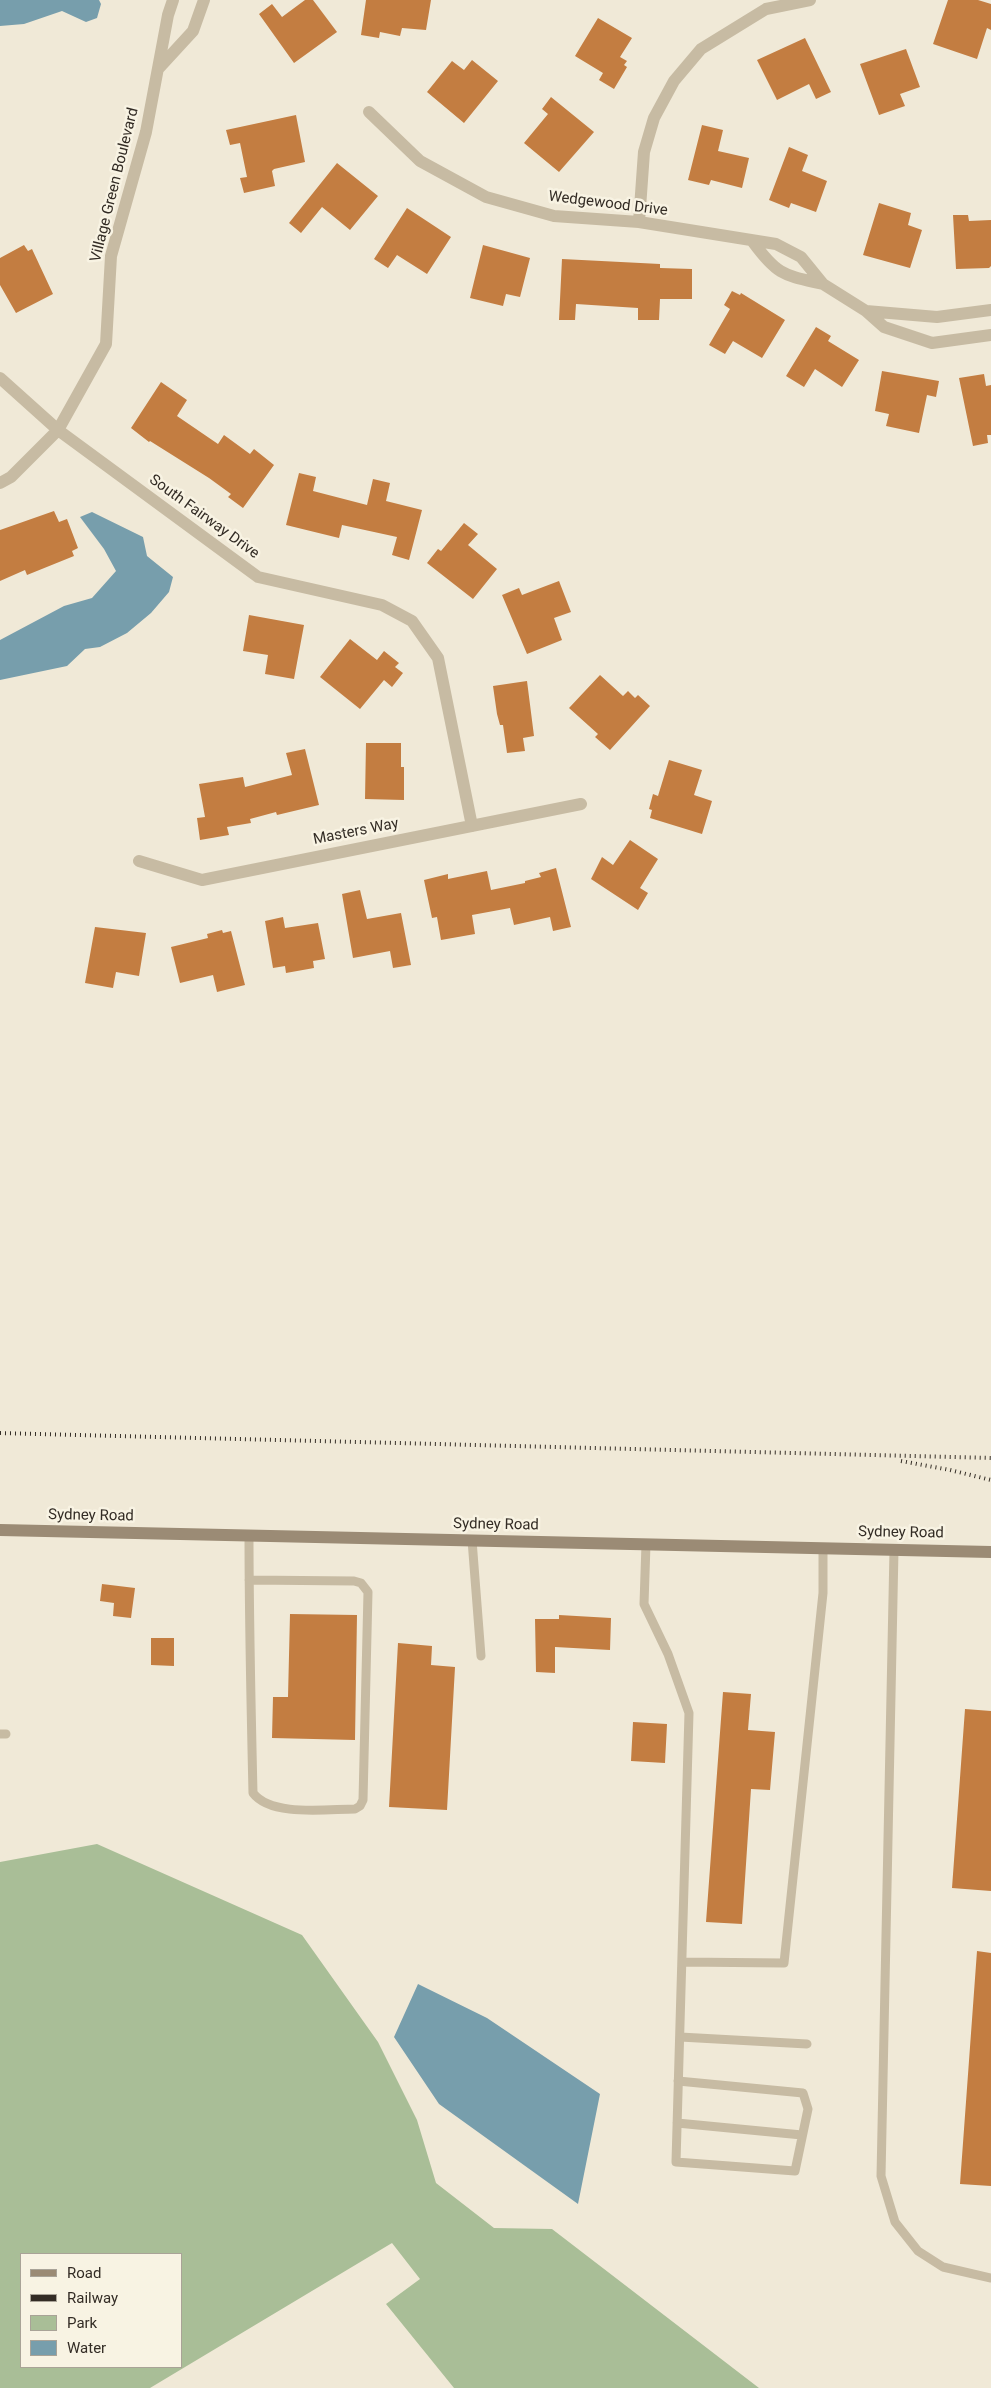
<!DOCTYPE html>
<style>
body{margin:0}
#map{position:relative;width:991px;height:2388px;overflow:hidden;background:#f0e9d7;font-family:Roboto,sans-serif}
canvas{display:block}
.legend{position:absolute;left:20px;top:2253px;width:162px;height:115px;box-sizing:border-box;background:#f8f3e3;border:1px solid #a9a397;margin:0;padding:6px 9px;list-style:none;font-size:15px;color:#332c25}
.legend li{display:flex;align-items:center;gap:10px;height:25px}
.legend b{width:25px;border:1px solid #a9a397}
</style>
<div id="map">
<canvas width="991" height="2388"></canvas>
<ul class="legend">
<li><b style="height:6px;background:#9b8b75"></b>Road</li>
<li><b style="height:6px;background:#332c25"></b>Railway</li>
<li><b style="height:14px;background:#a9be97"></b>Park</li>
<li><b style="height:14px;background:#779eac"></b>Water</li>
</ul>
</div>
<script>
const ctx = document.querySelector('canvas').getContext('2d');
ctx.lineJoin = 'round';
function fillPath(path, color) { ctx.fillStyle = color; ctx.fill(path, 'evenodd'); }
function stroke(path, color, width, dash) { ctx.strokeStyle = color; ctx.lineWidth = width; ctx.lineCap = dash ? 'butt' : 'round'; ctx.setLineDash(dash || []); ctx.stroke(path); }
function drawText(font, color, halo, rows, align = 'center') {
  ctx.font = font + ' Roboto,sans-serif'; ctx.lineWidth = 5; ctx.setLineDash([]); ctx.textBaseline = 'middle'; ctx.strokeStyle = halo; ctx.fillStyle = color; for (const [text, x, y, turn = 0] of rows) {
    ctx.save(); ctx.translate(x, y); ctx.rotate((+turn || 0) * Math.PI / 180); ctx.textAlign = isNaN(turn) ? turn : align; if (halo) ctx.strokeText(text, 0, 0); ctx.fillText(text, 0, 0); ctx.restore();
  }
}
const green = new Path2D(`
 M97 1844 302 1935 378 2042 417 2120 436 2183 494 2228 552 2229 759 2388H454L386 2304 420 2279 392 2243 150 2388H0V1862ZM21 2254H181V2367H21Z`);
const water = new Path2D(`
 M0 0H99L101 4 97 18 86 22 62 11 24 24 0 26Z
 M92 512 143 537 147 556 173 577 169 592 151 613 127 633 100 647 85 649 67 666 0 680V640L64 606 92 598 116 571 104 549 80 517Z
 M418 1984 487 2018 600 2094 578 2204 439 2104 394 2037Z`);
const building = new Path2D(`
 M305 0H313L337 32 294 63 259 14 272 4 282 17Z
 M366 0H431L426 30 402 28 400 36 380 32 379 38 361 35Z
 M948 0H978L991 4V30L987 28 977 59 933 44Z
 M598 18 632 38 620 57 627 61 624 65 627 67 614 89 599 80 603 73 575 56Z
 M805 38 831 92 816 99 809 84 777 100 757 60Z
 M906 49 920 87 900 94 905 106 879 115 860 64Z
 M472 60 498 81 464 123 427 92 452 61 464 70Z
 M551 97 594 132 559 172 524 143 548 114 542 109Z
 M296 115 305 162 274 169 272 171 275 186 244 193 240 178 247 177 240 143 230 145 226 130Z
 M702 125 723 130 718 151 749 158 742 188 711 180 709 185 688 180Z
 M789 147 808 155 802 171 827 181 816 212 791 203 789 208 769 200Z
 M337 163 378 196 350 230 322 207 301 233 289 223Z
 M879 203 911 213 908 225 922 230 910 268 863 255Z
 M407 208 451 237 427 274 397 255 388 268 374 259Z
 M953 215H968L969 221 991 220V266L989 268 956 269Z
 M24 245 28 251 32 249 53 294 16 313 0 285V258Z
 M483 245 530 258 520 297 506 294 503 306 470 298Z
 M562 259 660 264V268L692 269V299H660L659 320H638V308L576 304 575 320H559Z
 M732 291 740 295 741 293 785 320 762 358 733 341 725 354 709 345 730 309 724 305Z
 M816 327 831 336 828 341 859 360 842 387 815 369 804 387 786 376Z
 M882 371 939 381 936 397 927 395 919 433 886 426 889 414 875 411Z
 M984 374 986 386 991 385V435H987L988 443 973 446 959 378Z
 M161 382 187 400 177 416 218 444 224 435 250 454 254 449 274 465 243 508 228 497 231 494 209 478 150 441 149 442 131 428Z
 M299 473 316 477 313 491 367 505 373 479 390 483 386 501 422 510 409 560 392 555 397 537 342 525 339 538 286 525Z
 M54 511 59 522 67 519 78 548 72 551 74 556 27 575 25 570 0 581V530Z
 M464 523 478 534 468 545 497 569 473 599 427 563 438 549 441 551Z
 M559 581 571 612 554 618 562 640 527 654 502 595 519 588 522 595Z
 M249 615 304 625 294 679 265 674 268 655 243 651Z
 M350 639 377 660 384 651 399 663 395 667 403 673 392 687 384 680 360 709 320 677Z
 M600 675 623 696 628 691 635 698 638 695 650 706 610 750 595 737 598 734 569 708Z
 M527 681 534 736 523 738 525 751 507 753 503 725H500L497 714 493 686Z
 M366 743H401V767H404V800L365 799Z
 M305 749 319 805 277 815 276 812 250 819 251 823 227 827 229 835 200 840 197 818 205 817 199 784 243 777 245 787 292 775 286 753Z
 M669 760 702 770 694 795 712 801 702 834 650 818 652 810 649 809 653 794 658 796Z
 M630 840 658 859 640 888 648 893 638 910 591 879 602 857 613 865Z
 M556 868 571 927 553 931 550 917 514 925 510 908 472 915 475 934 441 940 437 917 432 918 424 880 448 874V879L487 871 491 890 525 883V881L541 877 539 873Z
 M360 890 367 919 401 913 411 965 393 968 390 951 353 958 342 894Z
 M283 917 285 928 318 923 325 959 313 961 314 968 286 973 285 966 273 968 265 921Z
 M95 927 146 933 139 976 116 972 113 988 85 983Z
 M222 930 223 933 231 931 245 985 217 992 213 975 180 983 171 947 208 938 207 934Z
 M102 1584 135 1588 131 1618 113 1616 114 1603 100 1601Z
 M290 1614 357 1615 355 1740 272 1738 273 1697H288Z
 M559 1615 611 1618 610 1650 555 1647V1673L536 1672 535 1619H559Z
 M151 1638H174V1666L151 1665Z
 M398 1643 432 1646 431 1665 455 1667 447 1810 389 1807Z
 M723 1692 751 1694 748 1730 775 1732 770 1790 751 1789 742 1924 706 1922Z
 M965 1709 991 1711V1891L952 1888Z
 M633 1722 667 1724 665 1763 631 1761Z
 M977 1951 991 1953V2186L960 2184Z`);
const lane = new Path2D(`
 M472 1540 481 1656
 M646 1544 644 1604 668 1654 689 1713 676 2162 795 2171 808 2109 803 2093 678 2081
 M894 1550 881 2176 895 2222 918 2251 943 2267 991 2278
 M249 1580 354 1581 361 1583 368 1592 363 1800 360 1806 355 1809C327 1809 271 1817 253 1793 251 1707 249 1621 249 1535
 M0 1734H6
 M682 1962 784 1963 823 1593V1548
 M680 2037 807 2044
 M677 2123 802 2135`);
const street = new Path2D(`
 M159 68 193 31 204 0
 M369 112 420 161 486 197 554 216 639 222 776 244 801 257 823 284 866 311 884 327 932 343 991 335
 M639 222 644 152 654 118 674 81 701 49 766 9 810 0
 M753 242C778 276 784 275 823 284
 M866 311 937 317 991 310
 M0 378 58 430 258 577 382 605 412 621 438 658 472 826
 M0 483 11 477 58 430 106 344 111 256 146 132 168 15 173 0
 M139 861 202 880 581 804`);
const secondary = new Path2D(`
 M0 1530 991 1552`);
const rail = new Path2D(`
 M0 1433 991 1458
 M901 1461 950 1470 991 1480`);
const streetNames = [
 ["Village Green Boulevard",115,185,-76],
 ["Wedgewood Drive",608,204,7],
 ["South Fairway Drive",204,517,36],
 ["Masters Way",356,832,-11],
 ["Sydney Road",91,1516,1],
 ["Sydney Road",496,1525,1],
 ["Sydney Road",901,1533,1]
];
fillPath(green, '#a9be97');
fillPath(water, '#779eac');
fillPath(building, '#c37d41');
stroke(lane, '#c7bba3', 9);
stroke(street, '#c7bba3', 12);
stroke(secondary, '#9b8b75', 12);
stroke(rail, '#332c25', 4, [1, 4]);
drawText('15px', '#332c25', '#f8f3e3', streetNames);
</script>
